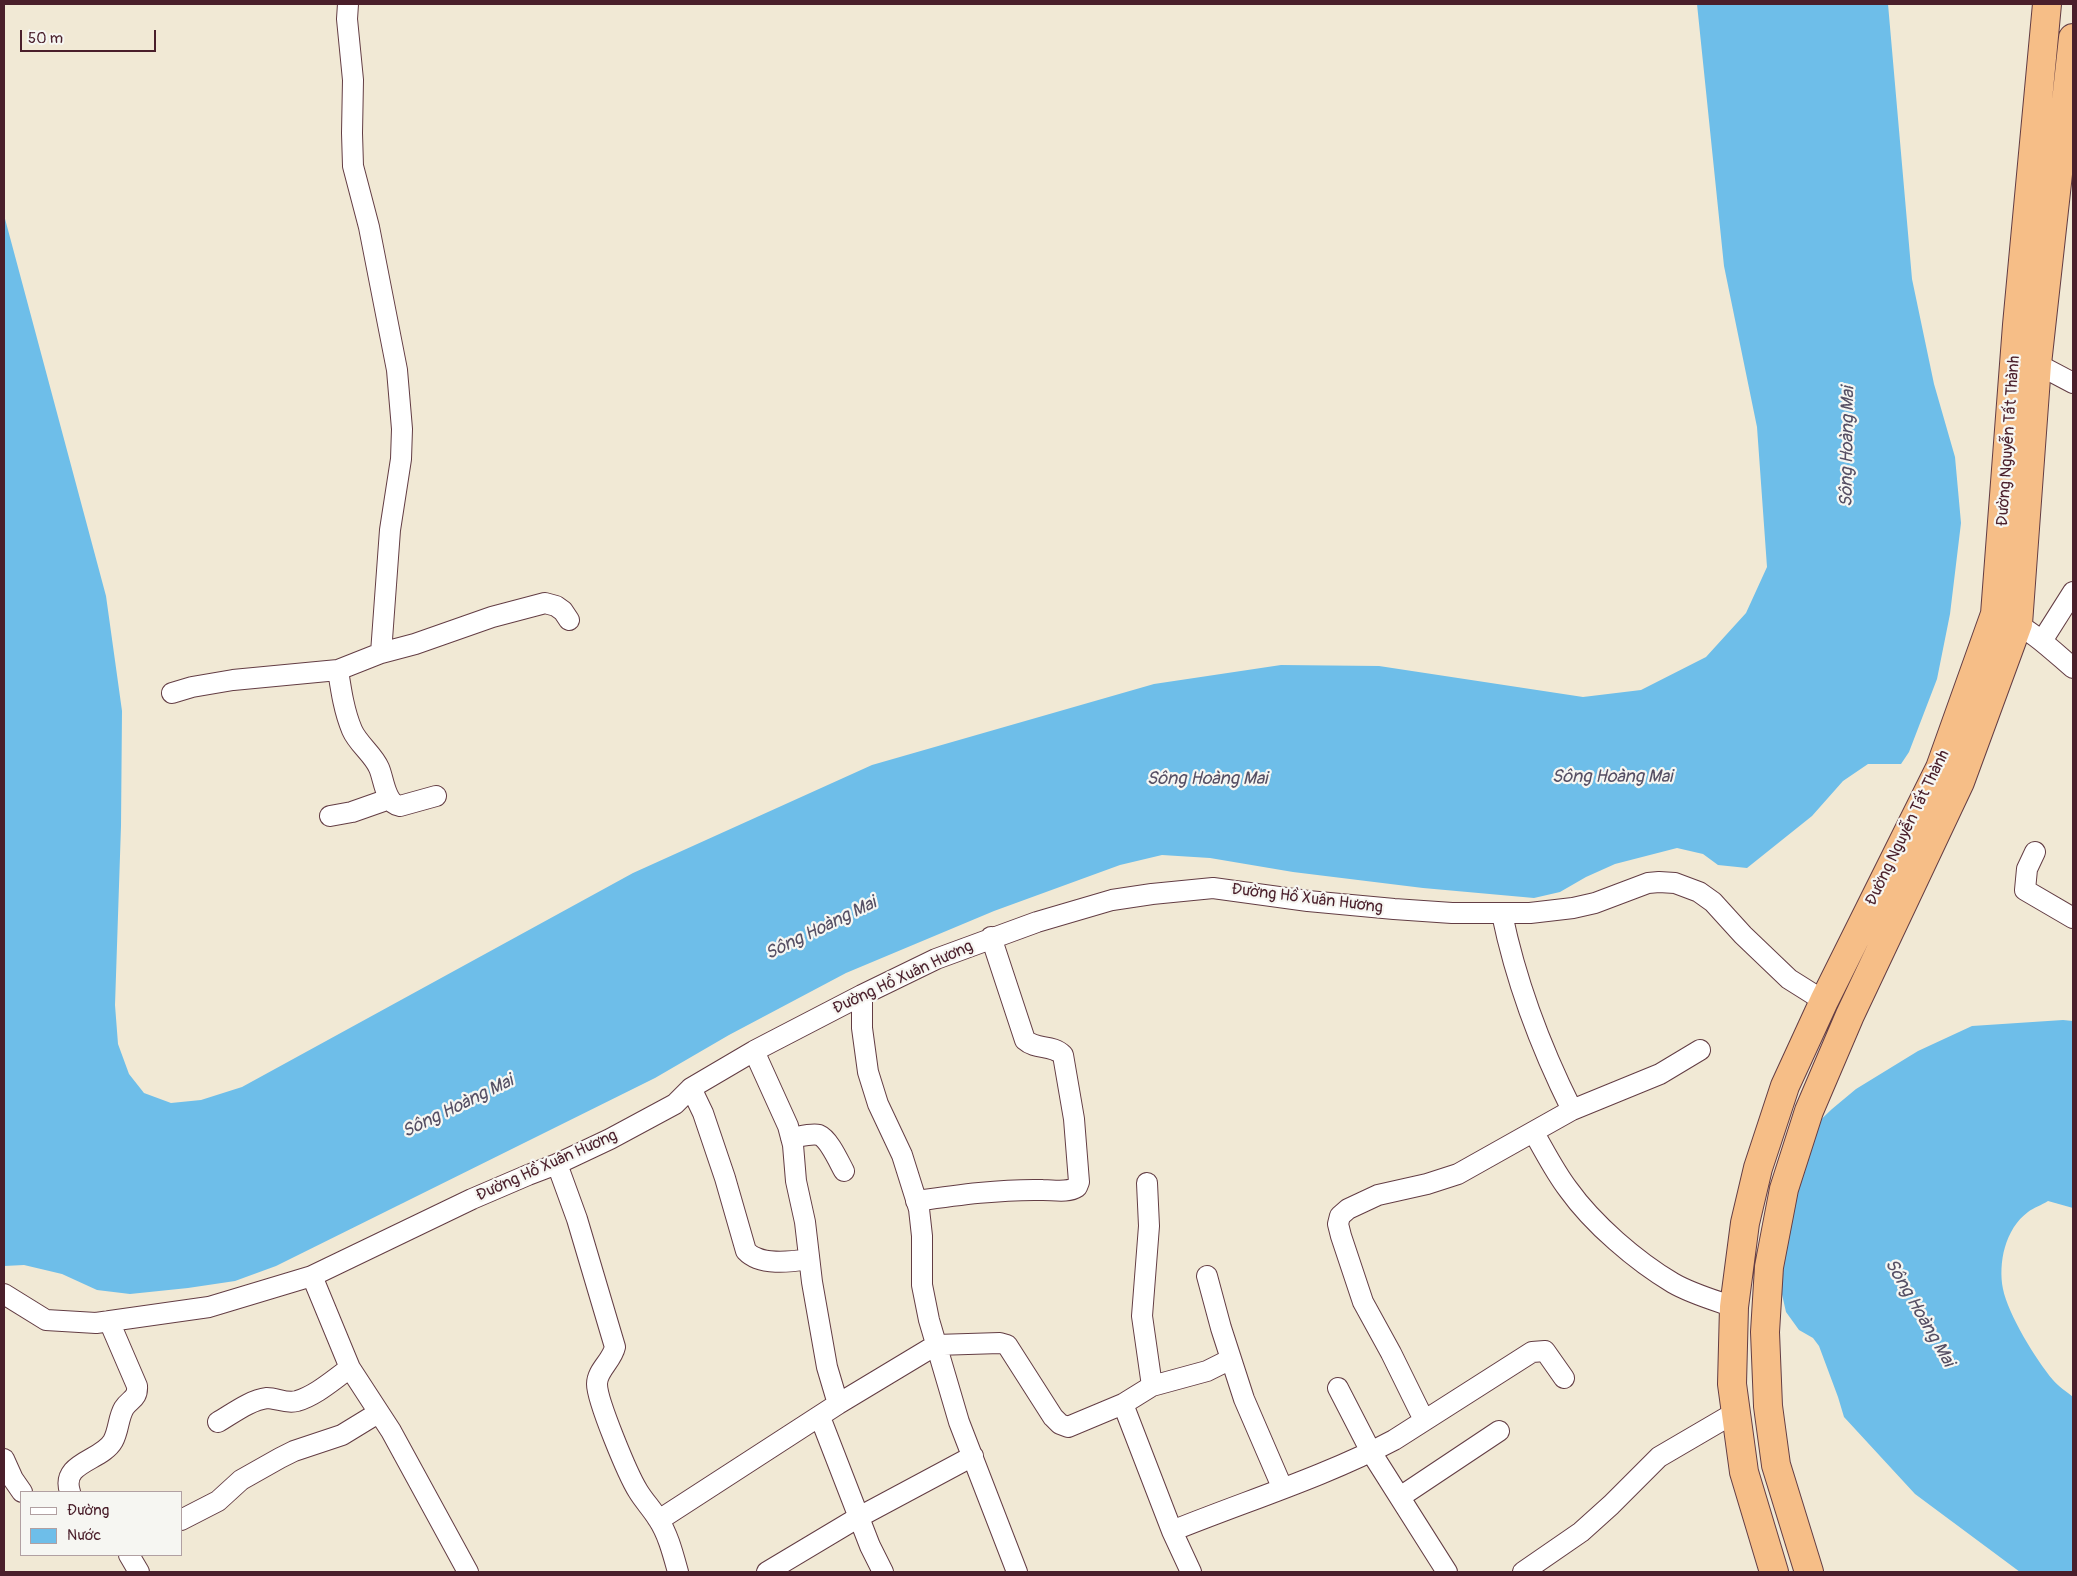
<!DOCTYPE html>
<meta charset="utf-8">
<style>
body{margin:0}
#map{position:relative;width:2077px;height:1576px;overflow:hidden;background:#f1e9d5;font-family:Pangolin,sans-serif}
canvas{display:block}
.frame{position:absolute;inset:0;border:5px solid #4a1f2b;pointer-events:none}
.legend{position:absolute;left:20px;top:1491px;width:162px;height:65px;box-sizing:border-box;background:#f6f6f2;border:1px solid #b1a0a2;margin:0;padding:6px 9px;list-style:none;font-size:15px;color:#4a1f2b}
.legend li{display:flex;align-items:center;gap:10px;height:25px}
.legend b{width:25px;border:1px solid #b1a0a2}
.scale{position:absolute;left:20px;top:30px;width:136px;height:22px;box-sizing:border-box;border:2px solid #4a1f2b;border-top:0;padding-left:6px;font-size:15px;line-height:18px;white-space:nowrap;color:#4a1f2b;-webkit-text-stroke:4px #f6f6f2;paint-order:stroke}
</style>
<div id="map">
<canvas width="2077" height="1576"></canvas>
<div class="frame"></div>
<ul class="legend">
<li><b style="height:6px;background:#fff"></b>Đường</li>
<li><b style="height:14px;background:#6ebee9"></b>Nước</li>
</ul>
<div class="scale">50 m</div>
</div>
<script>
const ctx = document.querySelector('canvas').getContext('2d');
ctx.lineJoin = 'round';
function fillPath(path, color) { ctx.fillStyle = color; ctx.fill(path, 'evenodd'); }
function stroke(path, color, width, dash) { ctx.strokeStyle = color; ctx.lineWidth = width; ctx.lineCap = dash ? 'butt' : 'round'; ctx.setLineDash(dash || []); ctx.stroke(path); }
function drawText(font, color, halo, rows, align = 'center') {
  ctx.font = font + ' Pangolin,sans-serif'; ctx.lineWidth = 4.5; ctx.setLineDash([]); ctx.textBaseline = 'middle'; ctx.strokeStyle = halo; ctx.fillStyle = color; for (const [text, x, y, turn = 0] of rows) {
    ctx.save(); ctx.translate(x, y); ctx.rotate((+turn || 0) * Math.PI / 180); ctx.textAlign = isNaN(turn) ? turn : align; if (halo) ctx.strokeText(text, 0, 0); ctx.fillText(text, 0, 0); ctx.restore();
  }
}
const water = new Path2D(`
 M1697 4H1888L1912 279 1934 384 1955 457 1961 523 1950 614 1937 679 1909 752 1901 764H1868L1843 781 1812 816 1747 868 1718 865 1703 854 1677 848 1615 864 1586 877 1560 892 1534 898 1423 888 1293 872 1210 858 1162 855 1120 865 994 911 846 973 729 1035 655 1078 276 1266 235 1281 188 1288 130 1294 97 1290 62 1274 24 1265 4 1266V215L106 596 122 711 121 826 115 1005 118 1044 129 1074 144 1093 171 1103 201 1100 242 1087 633 873 872 765 1154 684 1281 665 1379 666 1583 697 1641 690 1706 657 1746 613 1767 567 1757 427 1724 266Z
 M2063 1020 2073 1021V1208L2048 1201C2042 1205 2033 1208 2028 1212 2005 1229 1998 1263 2003 1289 2008 1314 2036 1360 2053 1380 2058 1386 2067 1392 2073 1397V1572H2020L1915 1494 1844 1417 1838 1397 1819 1346 1813 1338 1799 1330 1786 1312 1781 1290 1796 1169 1812 1128 1832 1109 1856 1089 1918 1051 1972 1026Z`);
const minor = new Path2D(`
 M348 4 347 19 353 80 352 133 353 166 369 227 397 370 402 429 401 459 390 530 381 653
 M2037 364 2073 383
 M2006 619C2032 630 2052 650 2073 668
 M2042 641 2073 592
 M338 670C341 690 344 711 352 730 358 744 373 754 379 768 384 779 385 804 400 806L436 796
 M172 693 192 687 233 680 338 670 381 653 415 644 492 617 545 603 556 606 563 611 569 620
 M330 816 352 812 389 799
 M2035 852 2027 869 2025 890 2073 918
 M1502 914C1516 982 1541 1048 1572 1110
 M862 995V1028L868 1072 878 1104 902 1155 919 1209 922 1236V1285L929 1320 959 1422 1017 1572
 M754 1051 788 1126 793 1145 796 1181 805 1222 812 1282 827 1367 838 1404
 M691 1088 703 1113 725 1178 746 1251C760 1266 790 1262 809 1259
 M1534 1133C1545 1152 1555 1172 1568 1189 1593 1224 1636 1261 1673 1283 1692 1294 1714 1300 1734 1307
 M791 1138C799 1137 811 1133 819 1135 829 1139 839 1162 844 1171
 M557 1164 577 1219 615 1347C612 1361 597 1370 597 1384 597 1401 628 1475 638 1491 644 1501 652 1509 658 1519 668 1534 673 1554 678 1572
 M1147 1183 1149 1226 1142 1316 1152 1386
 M916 1201C958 1195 1001 1189 1043 1190 1054 1190 1068 1193 1077 1187L1079 1182 1074 1119 1063 1055C1052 1044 1036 1050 1025 1040L991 937
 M312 1276 350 1368 391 1431 468 1572
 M1207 1276 1221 1328 1244 1399 1282 1487
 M4 1294 46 1320 96 1323 209 1307 312 1276 472 1199 528 1175 557 1164 610 1139 675 1104 691 1088 754 1051 862 995 936 959 1037 922 1112 900 1152 894 1213 888 1308 901 1394 909 1452 913H1530L1573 908 1595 903 1648 883 1659 882 1675 883 1699 892 1713 902 1743 935 1789 979 1824 1001
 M1338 1388 1371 1452 1447 1572
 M1123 1404 1172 1531 1191 1572
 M820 1417 870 1546 883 1572
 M1424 1420 1391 1353 1363 1302 1341 1236 1338 1224 1340 1216 1348 1209 1378 1195 1427 1184 1458 1174 1572 1110 1660 1074 1700 1050
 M218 1422C232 1414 250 1400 267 1398 277 1398 286 1404 297 1401 317 1395 334 1379 350 1368
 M4 1459 13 1479 22 1492
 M70 1492C60 1462 102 1461 113 1441 119 1430 118 1418 124 1408 130 1399 138 1399 137 1386L109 1321
 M1400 1497 1499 1431
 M181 1520 218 1501 241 1480 280 1458 294 1451 342 1435 378 1413
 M659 1520 838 1404 936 1345 1000 1343 1007 1345 1053 1417 1060 1424 1068 1427 1123 1404 1152 1386 1207 1371 1231 1359
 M1172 1531C1246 1501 1324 1477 1394 1440L1532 1352 1545 1351 1564 1378
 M129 1555 139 1572
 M767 1572 859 1517 973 1456
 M1523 1572 1581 1532 1611 1505 1659 1457 1736 1412`);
const trunk = new Path2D(`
 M1774 1572 1744 1472 1732 1384 1734 1307 1745 1223 1758 1168 1785 1086 1824 1001 1940 768 1995 614 2017 325 2047 4
 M1809 1572 1776 1465 1768 1406 1765 1332 1769 1267 1784 1189 1809 1111 1850 1015 1960 782 2018 624 2037 364 2073 38`);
const streetNames = [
 ["Đường Nguyễn Tất Thành",2009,441,-86],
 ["Đường Nguyễn Tất Thành",1908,828,-64],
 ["Đường Hồ Xuân Hương",1307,899,7],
 ["Đường Hồ Xuân Hương",903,978,-25],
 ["Đường Hồ Xuân Hương",547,1166,-24]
];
const waterNames = [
 ["Sông Hoàng Mai",1848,447,-89],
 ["Sông Hoàng Mai",1612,777],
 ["Sông Hoàng Mai",1207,779],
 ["Sông Hoàng Mai",821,929,-26],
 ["Sông Hoàng Mai",458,1107,-26],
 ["Sông Hoàng Mai",1919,1313,60]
];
fillPath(water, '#6ebee9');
stroke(minor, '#633d44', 22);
stroke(trunk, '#633d44', 30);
stroke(minor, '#fff', 20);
stroke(trunk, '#f6be87', 28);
drawText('16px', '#4a1f2b', '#f6f6f2', streetNames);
drawText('italic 18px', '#554f64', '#f6f6f2', waterNames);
</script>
